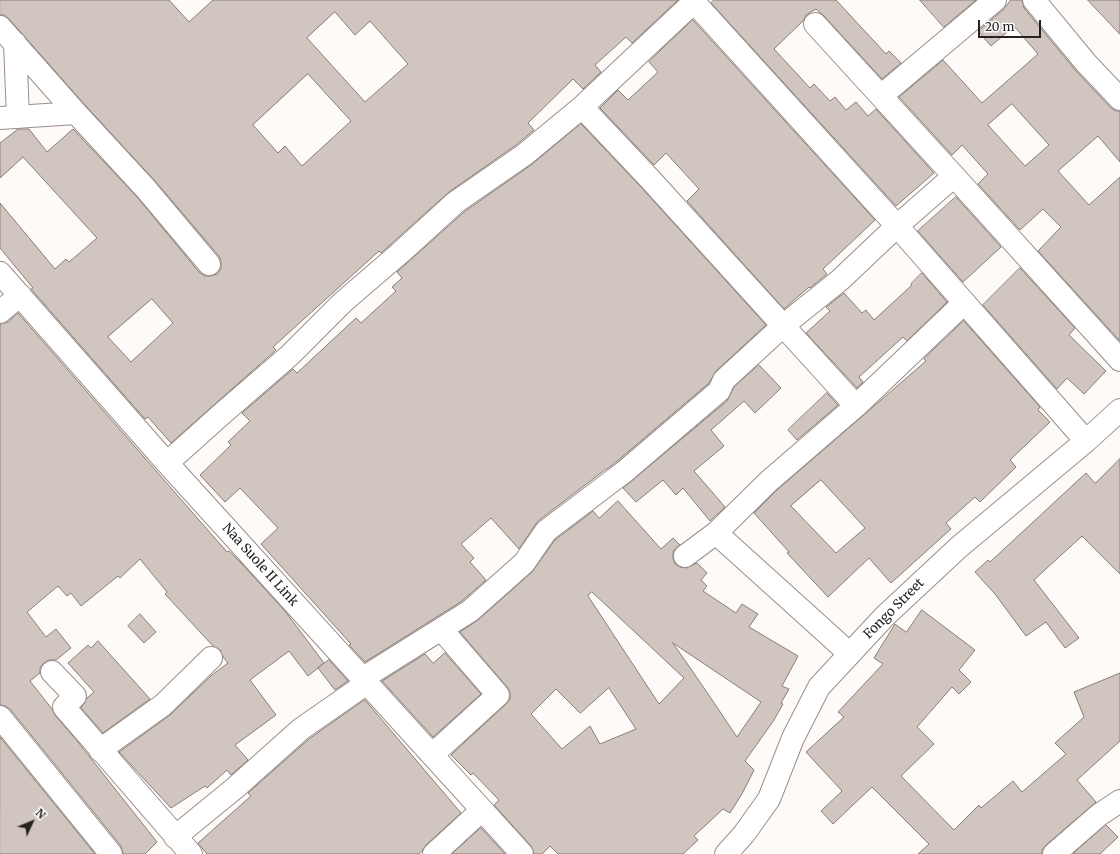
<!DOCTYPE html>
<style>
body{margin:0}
#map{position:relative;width:1120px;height:854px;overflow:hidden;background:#fefaf7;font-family:Merriweather,serif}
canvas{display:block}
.north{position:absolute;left:12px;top:802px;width:40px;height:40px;-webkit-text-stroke:3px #fff;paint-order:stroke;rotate:46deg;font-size:11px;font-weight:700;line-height:16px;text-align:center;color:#262220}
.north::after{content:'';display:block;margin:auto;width:14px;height:18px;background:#262220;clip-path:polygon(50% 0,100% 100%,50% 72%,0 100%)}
.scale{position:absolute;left:978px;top:20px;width:63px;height:18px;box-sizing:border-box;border:2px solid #262220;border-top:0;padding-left:5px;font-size:12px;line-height:14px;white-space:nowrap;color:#262220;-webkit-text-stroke:3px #fff;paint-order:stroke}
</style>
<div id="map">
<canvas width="1120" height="854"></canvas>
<div class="north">N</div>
<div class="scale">20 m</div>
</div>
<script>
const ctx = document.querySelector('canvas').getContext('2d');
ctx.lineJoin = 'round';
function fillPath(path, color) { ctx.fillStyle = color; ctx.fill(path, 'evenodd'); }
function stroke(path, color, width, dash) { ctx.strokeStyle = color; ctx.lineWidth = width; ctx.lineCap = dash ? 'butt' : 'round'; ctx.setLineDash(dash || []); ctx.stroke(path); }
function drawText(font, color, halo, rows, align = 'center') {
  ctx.font = font + ' Merriweather,serif'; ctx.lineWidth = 3; ctx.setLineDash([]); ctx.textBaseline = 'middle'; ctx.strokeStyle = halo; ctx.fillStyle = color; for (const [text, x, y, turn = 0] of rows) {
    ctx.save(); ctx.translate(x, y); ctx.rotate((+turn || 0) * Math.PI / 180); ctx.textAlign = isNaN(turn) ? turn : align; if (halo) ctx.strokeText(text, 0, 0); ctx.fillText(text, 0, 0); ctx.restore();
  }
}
const building = new Path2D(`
 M0 0H169L189 22 213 0H678L632 43 626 37 595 65 601 72 583 89 573 79 528 123 534 130 516 145 449 192 381 253 379 251 273 347 276 350 171 443 148 417 145 419 31 289 33 288 0 248V203L55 269 66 259 69 262 97 238 23 157 0 178V143L18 129H29L47 152 73 129 137 197 199 272 205 276H211L217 274 221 269V261L219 256 155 181 85 105 9 19 4 15H0ZM335 12 355 35 370 21 408 64 365 102 307 38ZM308 74 351 121 302 166 285 146 278 153 253 125ZM152 299 173 323 131 362 108 337Z
 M714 0H836L886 54 889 51 901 63 882 79 824 16 816 9 806 15 803 21 774 49 810 88 814 84 830 101 835 97 846 110 856 102 868 116 876 109 934 173 896 206 711 3Z
 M920 0H976L944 27Z
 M1011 0H1022L1024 8 1076 71 1111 108 1116 111H1120V162L1098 136 1058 171 1089 205 1120 177V341L1038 251 1061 227 1043 209 1020 230 978 184 988 174 962 145 952 155 899 97 943 60 982 103 1038 54 1014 26 991 46 978 31 1003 10ZM1012 104 1049 145 1025 166 988 125Z
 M1088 0H1120V34Z
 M693 20 875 220 823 269 827 274 810 288 809 287 784 309 687 201 699 189 666 153 654 165 600 108 618 90 628 100 658 72 649 62Z
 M581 124 640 186 766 325 716 371 709 383 616 462 607 469H606L538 521 519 549 491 518 461 544 474 558 470 562 486 580 462 601 365 662 349 645 351 644 261 544 278 528 240 488 225 502 200 475 231 445 228 442 250 421 242 413 293 369 297 373 356 318 361 323 396 291 392 287 402 278 397 272 464 212 531 165Z
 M956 197 1001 247 963 282 918 231Z
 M1020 268 1075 328 1069 335 1106 371 1084 394 1067 378 1057 389 983 305Z
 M922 273 947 302 907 341 903 337 859 377 863 382 857 388 806 333 830 311 826 307 844 293 862 313 866 310 874 320 912 285 911 284Z
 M18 313 227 552 229 551 241 563 285 611 324 663 308 676 289 651 250 680 276 715 235 745 248 760 231 775 227 770 207 788 205 786 171 808 119 752 170 715 212 675 228 663 223 657 220 650 213 646 165 594 167 592 140 559 120 578 118 576 81 606 71 593 67 596 58 586 27 612 46 637 56 629 71 648 56 660H49L44 663 40 668V673L30 681 52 709 55 715 78 742 157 842 145 854H123L121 846 10 709 5 706 0 705V324L8 322Z
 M964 321 1040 407 1038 410 1050 422 1010 460 1016 467 980 502 975 497 946 523 951 529 891 583 869 558 828 597 787 553 789 552 754 513 777 490 926 361 924 359ZM821 480 865 528 836 553 791 506Z
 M759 365 781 388 755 413 744 401 711 430 724 446 694 471 725 507 710 521 683 488 676 495 663 480 636 502 623 488 727 401 734 387Z
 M827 393 838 405 797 440 788 430Z
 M1120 459V574L1082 536 1034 580 1079 638 1065 648 1046 622 1026 636 995 594 975 572 988 560 990 562 1086 473 1095 483Z
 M618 501 661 549 673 538 680 545 673 551V558L675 564 680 567 686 568 697 563 707 573 701 580 707 586 703 591 736 613 742 604 758 614 749 627 798 656 782 686 789 689 781 703 783 704 774 720 745 761 754 770 743 792 730 813 723 809 694 836 698 840 683 854H558L550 846 542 854H534L531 846 494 805 499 800 473 773 471 775 451 755 506 704 510 699V692L507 687 460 632 478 620 532 572 555 540 593 511 599 518ZM592 592 684 678 659 704 588 596ZM673 643 761 702 737 737 702 685ZM609 688 636 729 600 744 590 726 562 749 531 714 556 689 580 713Z
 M922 610 975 650 959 670 971 682 959 694 952 687 917 727 934 744 901 776 954 830 979 805 981 808 1013 781 1022 792 1066 754 1055 743 1084 717 1074 692 1120 673V741L1077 780 1096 802 1046 845 1042 850V854H918L929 844 872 787 833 824 821 811 842 791 806 752 844 717 838 712 883 664 874 658 895 624 906 632Z
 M140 614 156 632 144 643 128 626Z
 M98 641 150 699 103 733 81 708 87 698 94 692 68 663 88 645 91 648Z
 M445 653 481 694 433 737 382 681 425 654 433 663Z
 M329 660 348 681 335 690 318 668Z
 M365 700 461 813 426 845 422 851 419 854H207L198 843 251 796 248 793 309 739Z
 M0 737 95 854H0Z
 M1106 825 1118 837 1100 854H1073Z
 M481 828 505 854H452Z`);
const minor = new Path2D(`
 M1034 0 1086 63 1120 99
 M694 2 897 226 1086 441
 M815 24 954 176 1120 360
 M0 27 76 113 146 189 209 264
 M15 43 18 117
 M881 96 995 0
 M582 107 649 178 856 406
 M0 118 76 113
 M0 273 167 463 522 854
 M0 312 20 295
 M167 463 224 412 290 355 343 302 400 253 456 202 524 155 582 107 696 0
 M716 533 769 481 856 406 964 303
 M685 556 716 533 850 654
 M52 672 75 696 64 707 191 854
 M363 678 470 611 524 563 546 531 624 472 719 391 724 380 784 325 840 280 897 226 954 176
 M0 717 111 854
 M100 750 163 705 211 658
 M432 755 498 695 441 629
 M175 837 235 788 301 729 367 683
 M434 854 482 810
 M726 854 744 834 769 799 793 738 819 687 885 616 959 547 1086 441 1120 410
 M1054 854 1099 815 1120 801`);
const streetNames = [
 ["Naa Suole II Link",260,565,48],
 ["Fongo Street",894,609,-45]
];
fillPath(building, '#d0c5bf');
stroke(building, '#887e79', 1);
stroke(minor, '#9a8f8a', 24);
stroke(minor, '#fff', 22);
drawText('13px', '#262220', '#fff', streetNames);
</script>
